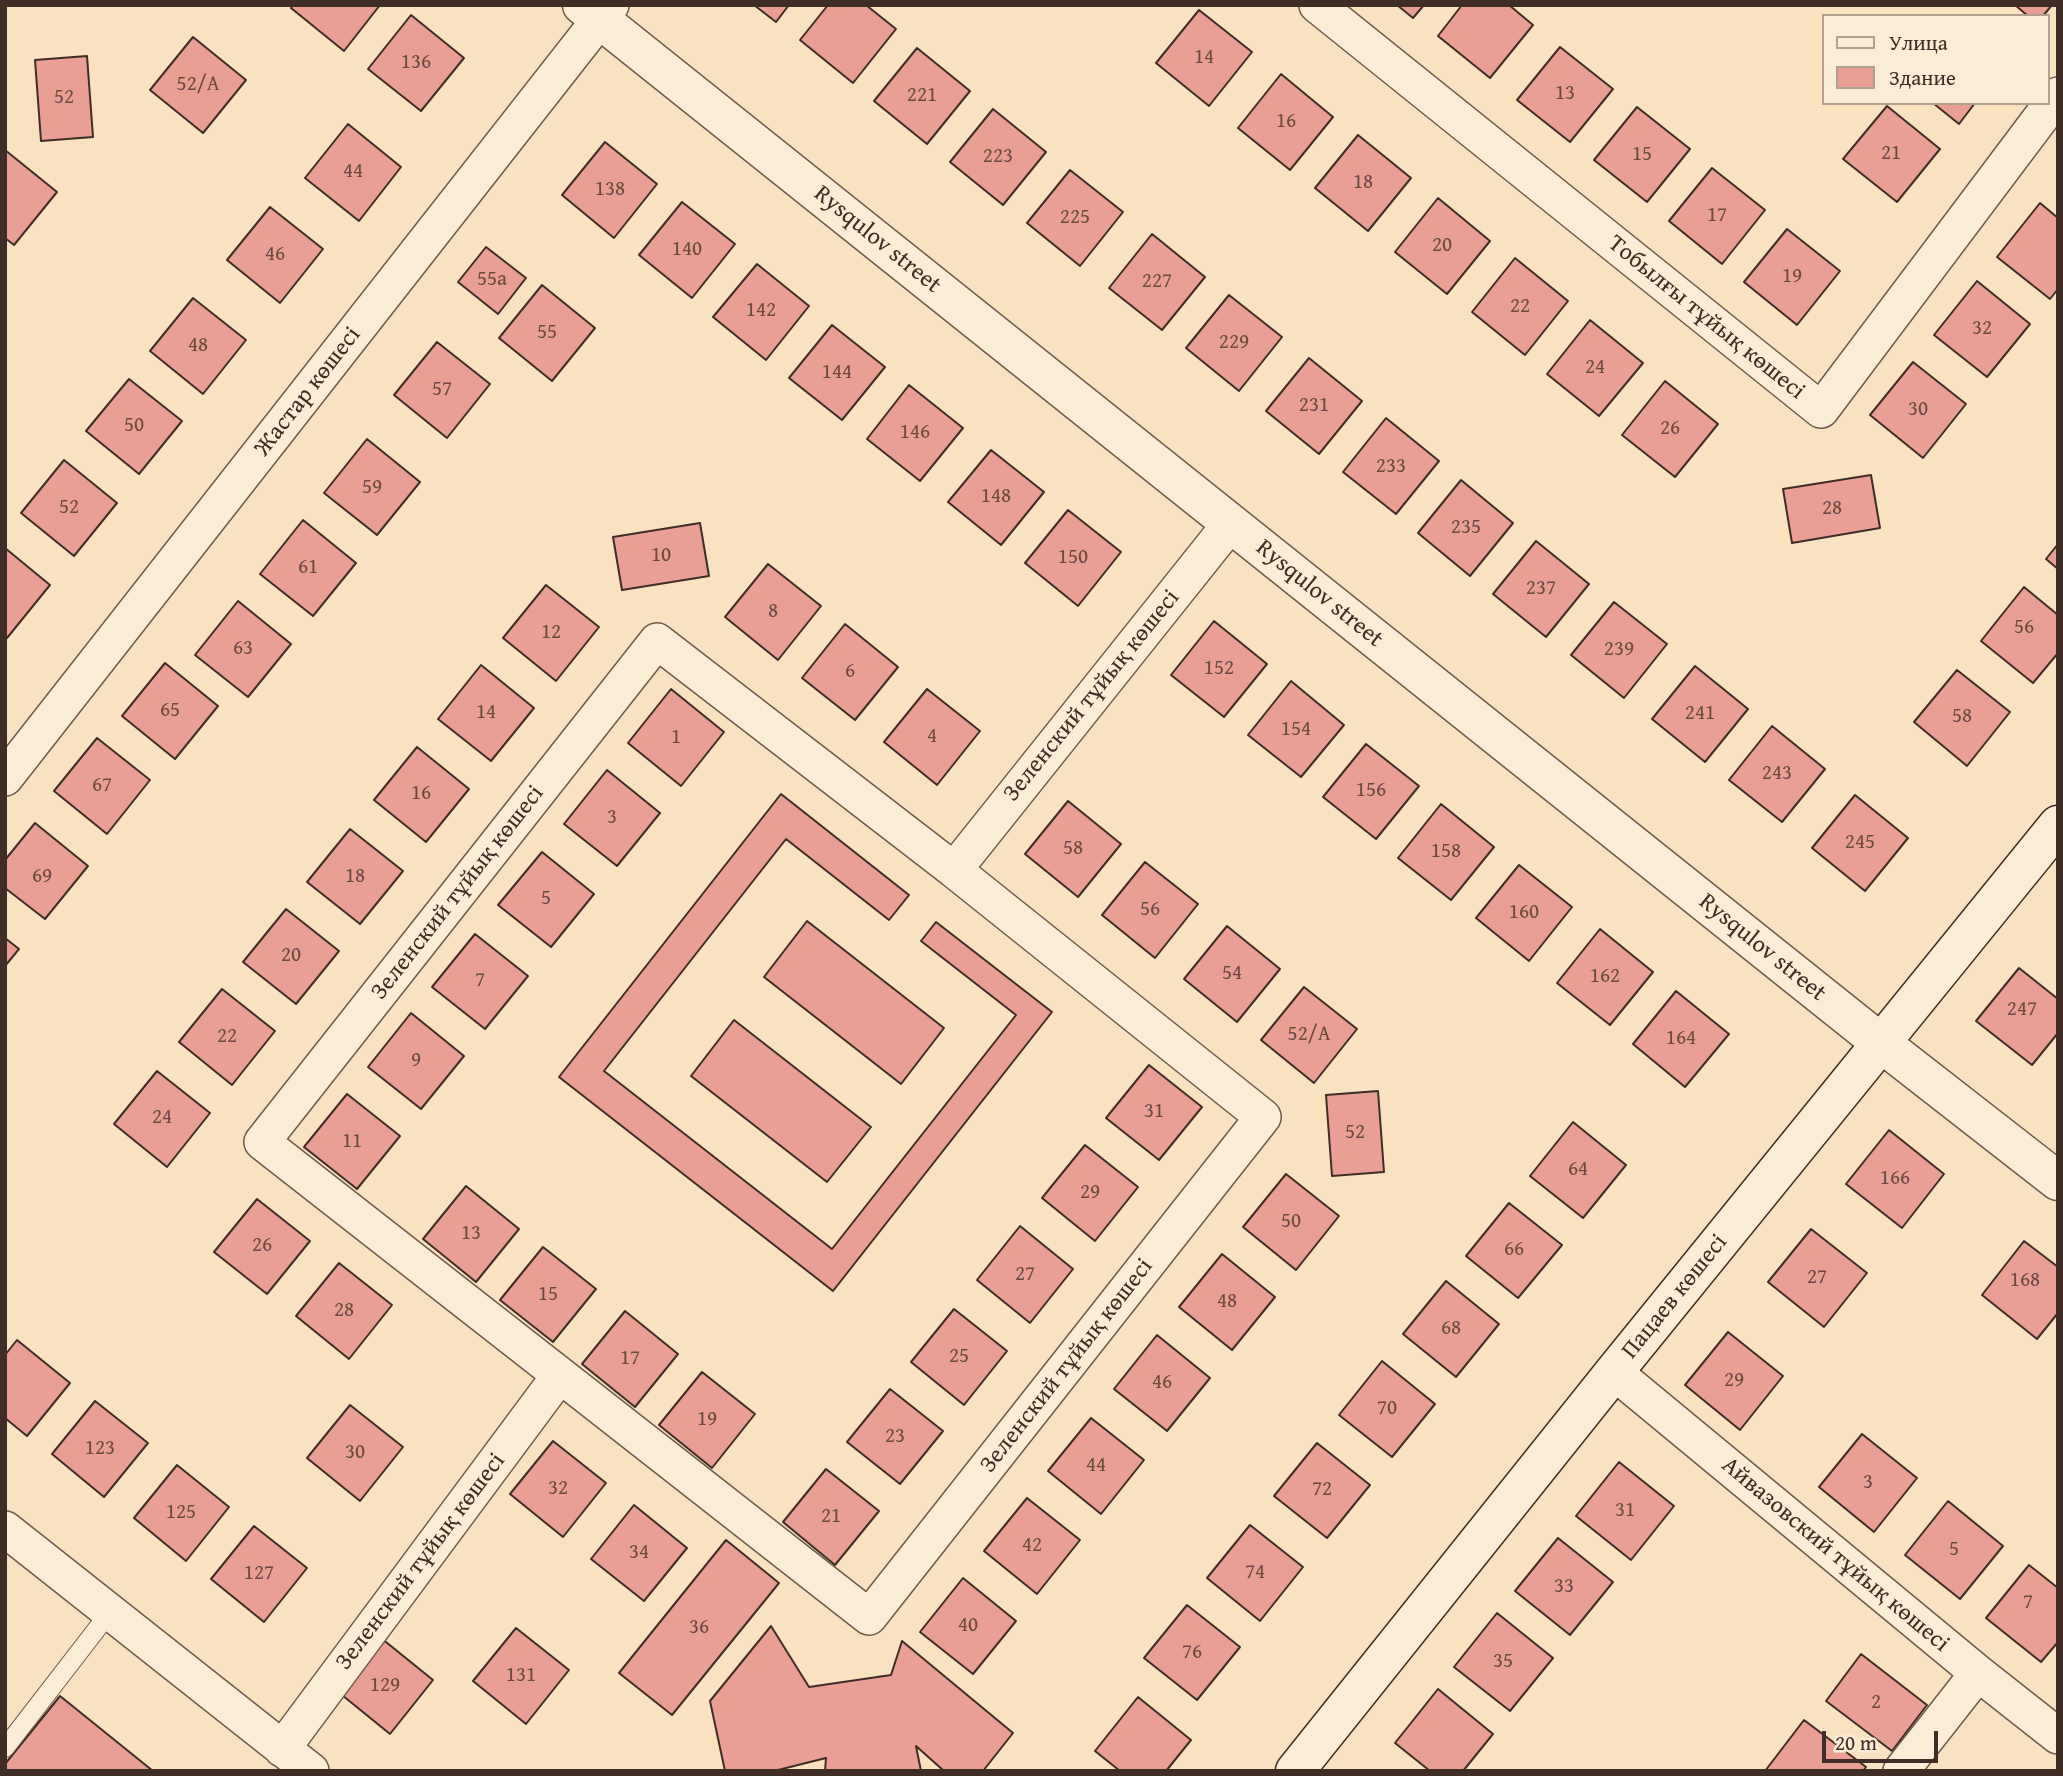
<!DOCTYPE html>
<meta charset="utf-8">
<style>
body{margin:0}
#map{position:relative;width:2063px;height:1776px;overflow:hidden;background:#f8e2bf;font-family:"Gentium Book Plus",serif}
canvas{display:block}
.frame{position:absolute;inset:0;border:7px solid #402d25;pointer-events:none}
.legend{position:absolute;left:1822px;top:14px;width:228px;height:91px;box-sizing:border-box;background:#faecd5;border:2px solid #b0a08f;margin:0;padding:9px 12px;list-style:none;font-size:21px;color:#402d25}
.legend li{display:flex;align-items:center;gap:14px;height:35px}
.legend b{width:35px;border:2px solid #b0a08f}
.scale{position:absolute;left:1822px;top:1731px;width:116px;height:32px;box-sizing:border-box;border:4px solid #402d25;border-top:0;padding-left:9px;font-size:21px;line-height:24px;white-space:nowrap;color:#402d25;-webkit-text-stroke:5px #faecd5;paint-order:stroke}
</style>
<div id="map">
<canvas width="2063" height="1776"></canvas>
<div class="frame"></div>
<ul class="legend">
<li><b style="height:9px;background:#faecd5"></b>Улица</li>
<li><b style="height:19px;background:#e99f94"></b>Здание</li>
</ul>
<div class="scale">20 m</div>
</div>
<script>
const ctx = document.querySelector('canvas').getContext('2d');
ctx.lineJoin = 'round';
function fillPath(path, color) { ctx.fillStyle = color; ctx.fill(path, 'evenodd'); }
function stroke(path, color, width, dash) { ctx.strokeStyle = color; ctx.lineWidth = width; ctx.lineCap = dash ? 'butt' : 'round'; ctx.setLineDash(dash || []); ctx.stroke(path); }
function drawText(font, color, halo, rows, align = 'center') {
  ctx.font = font + ' "Gentium Book Plus",serif'; ctx.lineWidth = 5; ctx.setLineDash([]); ctx.textBaseline = 'middle'; ctx.strokeStyle = halo; ctx.fillStyle = color; for (const [text, x, y, turn = 0] of rows) {
    ctx.save(); ctx.translate(x, y); ctx.rotate((+turn || 0) * Math.PI / 180); ctx.textAlign = isNaN(turn) ? turn : align; if (halo) ctx.strokeText(text, 0, 0); ctx.fillText(text, 0, 0); ctx.restore();
  }
}
const building = new Path2D(`
 M293 5H380L344 51 291 8Z
 M754 5H789L776 22Z
 M828 5H866L896 29 853 83 800 40Z
 M1397 5H1424L1413 18Z
 M1462 5H1509L1533 25 1490 78 1438 36Z
 M2015 5H2052L2043 16H2028Z
 M1199 10 1252 52 1209 106 1156 63Z
 M411 15 464 58 421 111 368 69Z
 M193 37 246 80 203 133 150 90Z
 M1560 47 1613 89 1570 142 1517 100Z
 M917 48 970 91 927 144 874 101Z
 M87 56 93 137 41 141 35 60Z
 M1281 74 1333 117 1290 170 1238 128Z
 M1933 103H1975L1959 124Z
 M1887 106 1940 149 1897 202 1843 159Z
 M1637 107 1690 149 1647 202 1594 160Z
 M993 109 1046 152 1003 205 950 162Z
 M348 124 401 167 359 221 305 178Z
 M1358 135 1411 178 1368 231 1315 188Z
 M605 142 657 184 614 238 562 195Z
 M5 150 57 192 14 245 5 238Z
 M1712 168 1765 210 1722 264 1669 221Z
 M1070 170 1123 212 1080 266 1027 223Z
 M1438 198 1490 241 1447 294 1395 252Z
 M682 202 735 244 692 298 639 255Z
 M2040 203 2058 218V289L2050 299 1997 257Z
 M270 207 323 249 280 303 227 260Z
 M1787 229 1840 271 1797 325 1744 282Z
 M1152 234 1205 277 1162 330 1109 288Z
 M486 247 526 278 498 314 458 282Z
 M1515 258 1568 301 1525 355 1472 312Z
 M757 264 809 306 766 360 713 317Z
 M1977 281 2030 324 1987 377 1934 335Z
 M542 285 595 328 552 381 499 338Z
 M1229 295 1282 337 1239 391 1186 348Z
 M193 298 246 340 203 394 150 351Z
 M1590 320 1643 363 1599 416 1547 374Z
 M832 325 885 367 842 420 789 378Z
 M437 342 490 384 447 438 394 395Z
 M1309 358 1362 401 1319 454 1266 411Z
 M1913 362 1966 404 1923 458 1870 415Z
 M129 379 182 421 139 474 86 431Z
 M1665 381 1718 424 1675 477 1622 435Z
 M909 385 963 428 920 481 867 439Z
 M1386 418 1439 461 1396 514 1343 472Z
 M367 439 420 482 377 535 324 493Z
 M991 450 1044 492 1001 545 948 502Z
 M64 460 117 503 74 556 21 513Z
 M1871 475 1880 528 1792 543 1783 489Z
 M1461 480 1513 523 1470 576 1418 533Z
 M1068 510 1121 552 1078 606 1025 563Z
 M303 520 356 563 313 616 260 574Z
 M700 523 709 576 622 590 613 537Z
 M1536 541 1589 584 1546 637 1493 594Z
 M2058 544V569L2046 559Z
 M5 548 50 585 7 638 5 636Z
 M768 564 821 606 778 660 725 617Z
 M546 585 599 627 556 681 503 638Z
 M2024 587 2058 615V653L2033 683 1981 641Z
 M238 601 291 644 248 697 195 655Z
 M1614 602 1667 644 1624 698 1571 655Z
 M1214 621 1267 664 1224 717 1171 675Z
 M845 624 898 667 855 720 802 678Z
 M165 663 218 706 175 759 122 716Z
 M481 665 534 708 491 761 438 719Z
 M1695 666 1748 709 1705 762 1652 719Z
 M1957 670 2010 712 1967 766 1914 722Z
 M1291 681 1344 725 1301 777 1248 735Z
 M671 689 724 732 681 786 628 743Z
 M927 689 980 731 937 785 884 742Z
 M1772 726 1825 769 1782 822 1729 780Z
 M97 738 150 780 107 834 54 791Z
 M1366 744 1419 786 1376 839 1323 797Z
 M417 747 469 789 426 842 374 800Z
 M607 770 660 813 617 866 564 824Z
 M781 794 909 895 889 920 786 839 604 1071 832 1249 1016 1015 921 941 936 922 1052 1012 833 1291 559 1077Z
 M1855 795 1908 838 1865 891 1812 848Z
 M1068 801 1121 844 1078 897 1025 854Z
 M1441 804 1494 847 1451 900 1398 858Z
 M35 823 88 866 45 919 5 888V860Z
 M350 829 403 871 360 924 307 882Z
 M542 852 594 894 551 947 498 905Z
 M1145 862 1198 904 1155 958 1102 915Z
 M1519 865 1572 907 1529 961 1476 918Z
 M286 909 339 951 296 1004 243 962Z
 M807 921 944 1028 901 1084 764 977Z
 M1227 926 1280 969 1237 1022 1184 979Z
 M1600 929 1653 972 1610 1025 1557 983Z
 M475 934 528 976 485 1029 432 987Z
 M5 938 19 949 5 966Z
 M2019 968 2058 999V1033L2032 1065 1976 1021Z
 M1304 987 1357 1029 1314 1083 1261 1040Z
 M222 989 275 1031 232 1085 179 1042Z
 M1676 991 1729 1034 1685 1087 1633 1044Z
 M411 1013 464 1056 421 1109 368 1067Z
 M734 1020 871 1127 827 1182 691 1076Z
 M1149 1065 1202 1107 1159 1160 1106 1118Z
 M157 1071 210 1113 167 1167 114 1124Z
 M1378 1091 1384 1172 1332 1176 1326 1095Z
 M347 1094 400 1136 357 1189 304 1147Z
 M1573 1122 1626 1165 1583 1218 1530 1176Z
 M1889 1130 1944 1174 1902 1228 1846 1184Z
 M1085 1145 1138 1187 1095 1241 1042 1198Z
 M1286 1174 1339 1216 1296 1270 1243 1227Z
 M466 1186 519 1229 476 1282 423 1239Z
 M257 1199 310 1241 267 1294 214 1252Z
 M1509 1203 1562 1245 1518 1298 1466 1256Z
 M1020 1226 1073 1269 1030 1323 977 1280Z
 M1811 1229 1867 1273 1824 1327 1768 1282Z
 M2024 1241 2058 1267V1313L2037 1339 1982 1295Z
 M543 1247 596 1289 553 1342 500 1300Z
 M1222 1254 1275 1297 1232 1350 1179 1307Z
 M339 1263 392 1305 349 1359 296 1316Z
 M1446 1281 1499 1324 1456 1377 1403 1334Z
 M954 1309 1007 1351 964 1405 911 1362Z
 M625 1311 678 1354 635 1407 582 1364Z
 M1728 1332 1783 1376 1740 1430 1685 1385Z
 M1157 1335 1210 1378 1167 1431 1114 1389Z
 M17 1340 70 1383 27 1436 5 1418V1355Z
 M1382 1361 1435 1404 1392 1457 1339 1415Z
 M702 1372 755 1414 712 1468 659 1425Z
 M890 1389 943 1431 900 1484 847 1442Z
 M95 1401 148 1443 104 1497 52 1454Z
 M350 1405 403 1447 360 1501 307 1458Z
 M1091 1418 1144 1460 1101 1514 1048 1471Z
 M1862 1434 1917 1478 1874 1532 1819 1487Z
 M553 1441 606 1483 563 1537 510 1494Z
 M1317 1443 1370 1485 1327 1538 1274 1496Z
 M1619 1462 1674 1506 1631 1560 1576 1516Z
 M177 1465 229 1507 186 1561 134 1518Z
 M826 1469 879 1511 835 1565 783 1522Z
 M1027 1498 1080 1540 1037 1594 984 1551Z
 M1948 1501 2003 1546 1960 1599 1905 1555Z
 M634 1505 687 1548 644 1601 591 1559Z
 M1250 1525 1303 1567 1260 1621 1207 1578Z
 M254 1526 307 1568 264 1622 211 1579Z
 M1558 1538 1613 1582 1570 1635 1515 1591Z
 M726 1540 779 1583 672 1715 619 1673Z
 M2029 1565 2058 1588V1642L2041 1662 1986 1618Z
 M963 1578 1016 1621 973 1674 920 1632Z
 M1187 1605 1240 1647 1197 1700 1144 1658Z
 M1497 1613 1553 1658 1510 1711 1454 1667Z
 M771 1626 809 1687 891 1675 902 1641 1013 1733 983 1771H944L916 1746 921 1771H825L826 1758 774 1771H725L710 1701Z
 M516 1628 569 1670 526 1724 473 1681Z
 M381 1638 433 1680 390 1734 337 1691Z
 M1861 1654 1927 1705 1892 1751 1826 1701Z
 M1438 1689 1493 1734 1463 1771H1430L1395 1743Z
 M60 1696 153 1771H5V1764Z
 M1138 1697 1191 1740 1166 1771H1120L1095 1751Z
 M1804 1720 1866 1767 1863 1771H1765Z`);
const service = new Path2D(`
 M5 1748 110 1612`);
const minor = new Path2D(`
 M1317 5 1821 410 2058 95
 M5 778 611 5
 M1614 1372 1978 1673 2058 1736
 M560 1375 869 1617 1263 1117 954 870 1231 523
 M5 1529 311 1771
 M282 1749 560 1375 262 1142 657 641 954 870
 M1901 1771 1978 1673`);
const tertiary = new Path2D(`
 M582 5 1881 1043 2058 1181`);
const secondary = new Path2D(`
 M1295 1771 1614 1372 2058 825`);
const numberNames = [
 ["14",1204,58],
 ["136",416,63],
 ["52/А",198,85],
 ["13",1565,94],
 ["221",922,96],
 ["52",64,98],
 ["16",1286,122],
 ["21",1891,154],
 ["15",1642,155],
 ["223",998,157],
 ["44",353,172],
 ["18",1363,183],
 ["138",610,190],
 ["17",1717,216],
 ["225",1075,218],
 ["20",1442,246],
 ["140",687,250],
 ["46",275,255],
 ["19",1792,277],
 ["55а",492,280],
 ["227",1157,282],
 ["22",1520,307],
 ["142",761,311],
 ["32",1982,329],
 ["55",547,333],
 ["229",1234,343],
 ["48",198,346],
 ["24",1595,368],
 ["144",837,373],
 ["57",442,390],
 ["231",1314,406],
 ["30",1918,410],
 ["50",134,426],
 ["26",1670,429],
 ["146",915,433],
 ["233",1391,467],
 ["59",372,488],
 ["148",996,497],
 ["52",69,508],
 ["28",1832,509],
 ["235",1466,528],
 ["10",661,556],
 ["150",1073,558],
 ["61",308,568],
 ["237",1541,589],
 ["8",773,612],
 ["56",2024,628],
 ["12",551,633],
 ["63",243,649],
 ["239",1619,650],
 ["152",1219,669],
 ["6",850,672],
 ["65",170,711],
 ["14",486,713],
 ["241",1700,714],
 ["58",1962,717],
 ["154",1296,730],
 ["4",932,737],
 ["1",676,738],
 ["243",1777,774],
 ["67",102,786],
 ["156",1371,791],
 ["16",421,794],
 ["3",612,818],
 ["245",1860,843],
 ["58",1073,849],
 ["158",1446,852],
 ["69",42,877],
 ["18",355,877],
 ["5",546,899],
 ["56",1150,910],
 ["160",1524,913],
 ["20",291,956],
 ["54",1232,974],
 ["162",1605,977],
 ["7",480,981],
 ["247",2022,1010],
 ["52/А",1309,1035],
 ["22",227,1037],
 ["164",1681,1039],
 ["9",416,1061],
 ["31",1154,1112],
 ["24",162,1118],
 ["52",1355,1133],
 ["11",352,1142],
 ["64",1578,1170],
 ["166",1895,1179],
 ["29",1090,1193],
 ["50",1291,1222],
 ["13",471,1234],
 ["26",262,1246],
 ["66",1514,1250],
 ["27",1025,1275],
 ["27",1817,1278],
 ["168",2025,1281],
 ["15",548,1295],
 ["48",1227,1302],
 ["28",344,1311],
 ["68",1451,1329],
 ["25",959,1357],
 ["17",630,1359],
 ["29",1734,1381],
 ["46",1162,1383],
 ["70",1387,1409],
 ["19",707,1420],
 ["23",895,1437],
 ["123",100,1449],
 ["30",355,1453],
 ["44",1096,1466],
 ["3",1868,1483],
 ["32",558,1489],
 ["72",1322,1490],
 ["31",1625,1511],
 ["125",181,1513],
 ["21",831,1517],
 ["42",1032,1546],
 ["5",1954,1550],
 ["34",639,1553],
 ["74",1255,1573],
 ["127",259,1574],
 ["33",1564,1587],
 ["7",2028,1603],
 ["40",968,1626],
 ["36",699,1628],
 ["76",1192,1653],
 ["35",1503,1662],
 ["131",521,1676],
 ["129",385,1686],
 ["2",1876,1703]
];
const streetNames = [
 ["Rysqulov street",877,240,39],
 ["Тобылғы тұйық көшесі",1706,318,39],
 ["Жастар көшесі",308,392,-52],
 ["Rysqulov street",1319,594,39],
 ["Зеленский тұйық көшесі",1092,696,-51],
 ["Зеленский тұйық көшесі",458,893,-52],
 ["Rysqulov street",1762,948,39],
 ["Пацаев көшесі",1675,1297,-51],
 ["Зеленский тұйық көшесі",1067,1366,-52],
 ["Айвазовский тұйық көшесі",1835,1555,40],
 ["Зеленский тұйық көшесі",421,1562,-53]
];
fillPath(building, '#e99f94');
stroke(building, '#402d25', 2);
stroke(service, '#6e5a4c', 20);
stroke(minor, '#6e5a4c', 38);
stroke(tertiary, '#6e5a4c', 41);
stroke(secondary, '#402d25', 41);
stroke(service, '#faecd5', 18);
stroke(minor, '#faecd5', 35);
stroke(tertiary, '#faecd5', 38);
stroke(secondary, '#faecd5', 38);
drawText('21px', '#6a4a41', null, numberNames);
drawText('24px', '#402d25', '#faecd5', streetNames);
</script>
